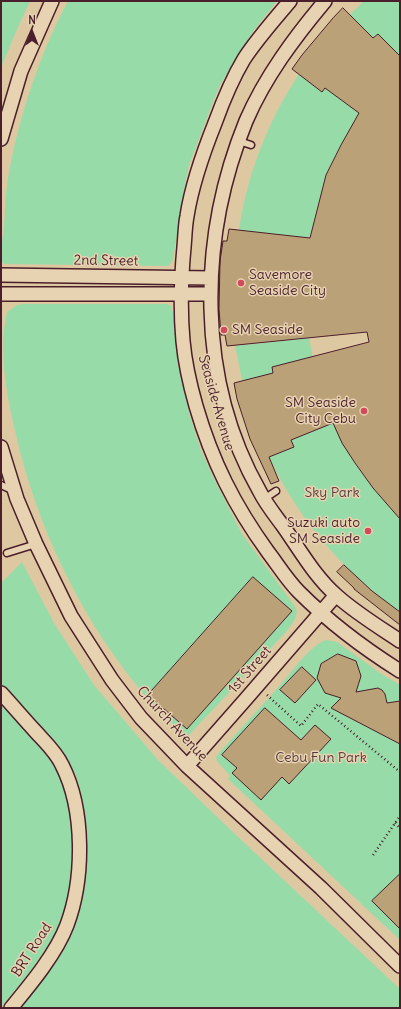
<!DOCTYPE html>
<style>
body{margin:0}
#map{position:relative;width:401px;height:1009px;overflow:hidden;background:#dec8a2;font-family:Delius,sans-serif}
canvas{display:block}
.frame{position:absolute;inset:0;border:2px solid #4a1f2b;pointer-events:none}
.north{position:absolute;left:12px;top:12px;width:40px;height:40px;-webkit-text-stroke:3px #e7d2b1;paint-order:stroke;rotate:0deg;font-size:11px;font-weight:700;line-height:16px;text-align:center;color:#4a1f2b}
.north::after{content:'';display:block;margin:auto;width:14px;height:18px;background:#4a1f2b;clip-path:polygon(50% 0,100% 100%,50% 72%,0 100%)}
</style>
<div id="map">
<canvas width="401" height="1009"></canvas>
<div class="frame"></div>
<div class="north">N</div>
</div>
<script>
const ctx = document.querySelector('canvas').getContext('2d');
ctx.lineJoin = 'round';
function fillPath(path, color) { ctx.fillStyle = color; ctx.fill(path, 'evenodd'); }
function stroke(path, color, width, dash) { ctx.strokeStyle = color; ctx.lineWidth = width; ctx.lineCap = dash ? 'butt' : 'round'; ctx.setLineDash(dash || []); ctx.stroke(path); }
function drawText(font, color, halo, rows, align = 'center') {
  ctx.font = font + ' Delius,sans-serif'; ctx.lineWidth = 3; ctx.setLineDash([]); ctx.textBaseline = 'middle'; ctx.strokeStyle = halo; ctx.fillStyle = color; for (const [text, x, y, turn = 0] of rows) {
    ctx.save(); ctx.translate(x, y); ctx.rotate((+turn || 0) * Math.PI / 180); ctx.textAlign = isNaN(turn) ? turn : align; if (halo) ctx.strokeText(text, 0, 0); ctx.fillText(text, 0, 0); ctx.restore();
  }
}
const green = new Path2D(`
 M1 1H30L15 34 1 68Z
 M68 1H277L254 30 231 67 220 85 213 102 189 165 185 185 173 259 171 263 168 266 4 264 1 261C1 250 2 239 4 228 5 214 5 199 7 185 16 125 39 55 68 1Z
 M364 1H400V67L326 175 310 238 239 230C248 169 272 111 308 61 323 39 344 20 364 1Z
 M24 304H167L171 306 174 316 178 365 189 413 201 451 217 485 242 534 296 608C299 617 291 625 286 632L189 735 186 736 182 734C167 718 152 704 138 687 79 614 37 526 16 435 9 406 3 375 3 345 3 334 5 323 7 312L17 305Z
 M309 338 318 384 355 463 373 488 400 518V612C390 605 380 598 371 590 310 537 269 474 246 396 241 380 239 362 235 346Z
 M22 562 54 623 94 685 158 760 237 836 400 989V1008H19L66 939 85 830 81 797 76 775 56 744 1 685V583Z
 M326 640 337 642 380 673 400 685V940L228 779 230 776 217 761 216 758 218 754C239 730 261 707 282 683 293 670 310 646 326 640Z
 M1 705C22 727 46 749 61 777 69 790 69 809 71 824 75 857 73 895 59 925 46 953 21 984 1 1007Z`);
const building = new Path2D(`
 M343 8 373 38 378 34 400 56V519L373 488 355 463 342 443 333 423 291 440 294 447 269 457 279 481 271 484 250 439 237 399 234 383 273 373 272 367 369 342 367 332 227 346 225 335H221L219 309 220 261 223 241H227L229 229 310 238 326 175 341 145 359 113 325 88 322 92 292 69 302 55 333 18Z
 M344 565 372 591 400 612V625L354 589V588L337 572Z
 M253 577 292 611 187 729 148 695Z
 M338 654 356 661 361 676 356 692 378 688 382 690 385 694 387 703 400 701V744L331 708 341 698 325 693 317 678 321 664Z
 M302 667 316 680 295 703 280 690Z
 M265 708 301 740 315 725 331 739 289 784 282 777 261 800 232 773 237 768 222 755Z
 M400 874V929L372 901Z`);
const path = new Path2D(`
 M267 695 301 726 318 704 400 772
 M395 823 400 828
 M373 855 400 816`);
const lane = new Path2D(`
 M239 141 251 145
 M1 485 14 491
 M264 499 276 491
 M7 553 36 544`);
const street = new Path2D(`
 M290 1C274 20 257 39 244 59 232 79 223 101 215 123 203 153 192 184 187 216 185 226 185 237 184 247 181 279 180 309 183 341 185 363 190 385 196 406 212 461 234 505 268 552 278 565 287 580 299 592 328 621 365 649 400 671
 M325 1C294 38 265 77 246 121 198 239 196 380 260 492 266 504 275 515 283 526 300 550 315 577 337 596 356 613 379 627 400 641
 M1 139 21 71 52 1
 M1 275 211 278
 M1 294H211
 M1 447 17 499 36 544 71 616 112 680 141 718 187 766 321 888 400 966
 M1 693C13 706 24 719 36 732 45 742 56 752 62 765 85 810 84 879 67 925 56 954 30 985 11 1008
 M187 766 245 700 336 595`);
const markers = [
 [241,283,4,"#d1495b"],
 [224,330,4,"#d1495b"],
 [364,411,4,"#d1495b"],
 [368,531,4,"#d1495b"]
];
const streetNames = [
 ["2nd Street",106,261,1],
 ["Seaside Avenue",216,403,74],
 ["1st Street",250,670,-49],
 ["Church Avenue",172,724,47],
 ["BRT Road",32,950,-57]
];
const poiNames = [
 ["Savemore",249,275],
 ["Seaside City",249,291],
 ["SM Seaside",232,330],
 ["SM Seaside",356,403,"right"],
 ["City Cebu",356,419,"right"],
 ["Suzuki auto",360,523,"right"],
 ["SM Seaside",360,539,"right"]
];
const parkNames = [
 ["Sky Park",332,493],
 ["Cebu Fun Park",321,758]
];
fillPath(green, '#97dca8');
fillPath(building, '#bba177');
stroke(building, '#4a1f2b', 1);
stroke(lane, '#4a1f2b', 9);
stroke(street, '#4a1f2b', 16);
stroke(path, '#4a1f2b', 2.5, [1, 3]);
stroke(lane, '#e7d2b1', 6);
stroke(street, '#e7d2b1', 13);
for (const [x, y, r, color] of markers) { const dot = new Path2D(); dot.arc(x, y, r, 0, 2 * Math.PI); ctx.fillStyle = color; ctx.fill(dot); stroke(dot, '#e7d2b1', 1.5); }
drawText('14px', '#4a1f2b', '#e7d2b1', streetNames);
drawText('14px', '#4a1f2b', '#e7d2b1', poiNames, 'left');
drawText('14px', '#563b3e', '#e7d2b1', parkNames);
</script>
